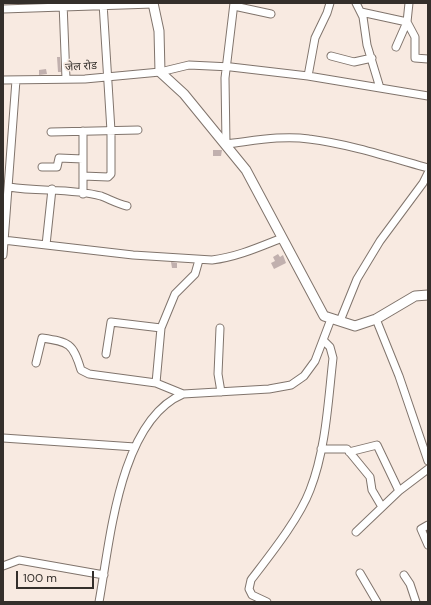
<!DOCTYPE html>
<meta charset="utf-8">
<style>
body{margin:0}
#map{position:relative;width:431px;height:605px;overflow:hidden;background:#f8eae1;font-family:"DM Sans",sans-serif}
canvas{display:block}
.frame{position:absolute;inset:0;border:4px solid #342f2b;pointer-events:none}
.scale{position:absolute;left:16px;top:571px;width:78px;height:18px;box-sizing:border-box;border:2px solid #342f2b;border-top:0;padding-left:5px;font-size:12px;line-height:14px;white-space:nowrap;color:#342f2b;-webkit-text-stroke:3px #f8eae1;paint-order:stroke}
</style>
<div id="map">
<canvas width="431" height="605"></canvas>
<div class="frame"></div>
<div class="scale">100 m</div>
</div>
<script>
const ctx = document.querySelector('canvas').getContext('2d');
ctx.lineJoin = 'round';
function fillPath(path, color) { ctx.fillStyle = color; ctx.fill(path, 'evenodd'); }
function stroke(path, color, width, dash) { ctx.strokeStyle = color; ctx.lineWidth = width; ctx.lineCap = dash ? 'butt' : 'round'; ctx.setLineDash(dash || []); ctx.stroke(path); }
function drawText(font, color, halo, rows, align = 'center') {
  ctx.font = font + ' "DM Sans","Noto Sans Devanagari",sans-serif'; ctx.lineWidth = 3.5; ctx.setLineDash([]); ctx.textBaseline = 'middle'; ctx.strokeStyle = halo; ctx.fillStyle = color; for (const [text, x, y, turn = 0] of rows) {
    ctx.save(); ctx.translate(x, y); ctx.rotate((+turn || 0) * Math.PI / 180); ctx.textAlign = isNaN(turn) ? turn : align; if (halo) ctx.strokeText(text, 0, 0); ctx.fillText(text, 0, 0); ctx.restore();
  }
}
const building = new Path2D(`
 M57 57H60L61 72H58Z
 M46 69 47 74 39 75V70Z
 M213 150H222L221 156H213Z
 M278 254 280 257 283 255 286 263 274 269 271 263 275 261 273 257Z
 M171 262 177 263V268H172Z`);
const minor = new Path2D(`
 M63 3 66 79
 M234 3 225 78 226 144C253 141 282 135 309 139 349 144 389 157 428 168
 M356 3 363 17 367 45 380 88
 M234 6 271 14
 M3 9 153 4
 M361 12 407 22
 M407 22 415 37V58L428 59
 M396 47 407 22 409 3
 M331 56 354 62 372 58
 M308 76 315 38 327 13 330 3
 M3 80 85 79 160 72 189 65 231 67 308 76 428 96
 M83 131V194
 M51 132 138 130
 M42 167H57L59 158 83 159
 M83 176 108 177 111 174V131L103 3
 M9 187C39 192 71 188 101 196 109 199 118 204 127 206
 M3 240 133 255 212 260C237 257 259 247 282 238
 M46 245 52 189
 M3 255 16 80
 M376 319 399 376 428 461
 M340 321 357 279 380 241 423 183 428 173
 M220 328 218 374 221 392
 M106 354 111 322 161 328
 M36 363 42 338C69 342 73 343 81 370L89 374 156 383 183 394
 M156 383 161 328 175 294 195 274 199 260
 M3 438 135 447
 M321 449H347L370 477 372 490 382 507
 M349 452 377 445 399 491
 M428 525 421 529 428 545
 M356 532 399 491 428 469
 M3 566 19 560 104 575
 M360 573 377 602
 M404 575 410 584 416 602
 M99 602C110 542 119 421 183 394L269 389 291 385 304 376 315 361 331 319
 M267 602 252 595 249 589 251 580C270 555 299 519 310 490 326 449 328 402 333 358L330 347 324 341`);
const major = new Path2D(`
 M153 3 159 31 160 72 184 94 246 170 324 316 355 326 376 319 415 296 428 295`);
const streetNames = [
 ["जेल रोड",81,67,-3]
];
fillPath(building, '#c1b0ae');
stroke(minor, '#80746c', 9);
stroke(major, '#80746c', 11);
stroke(minor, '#fff', 7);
stroke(major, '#fff', 9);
drawText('11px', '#342f2b', '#f8eae1', streetNames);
</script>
